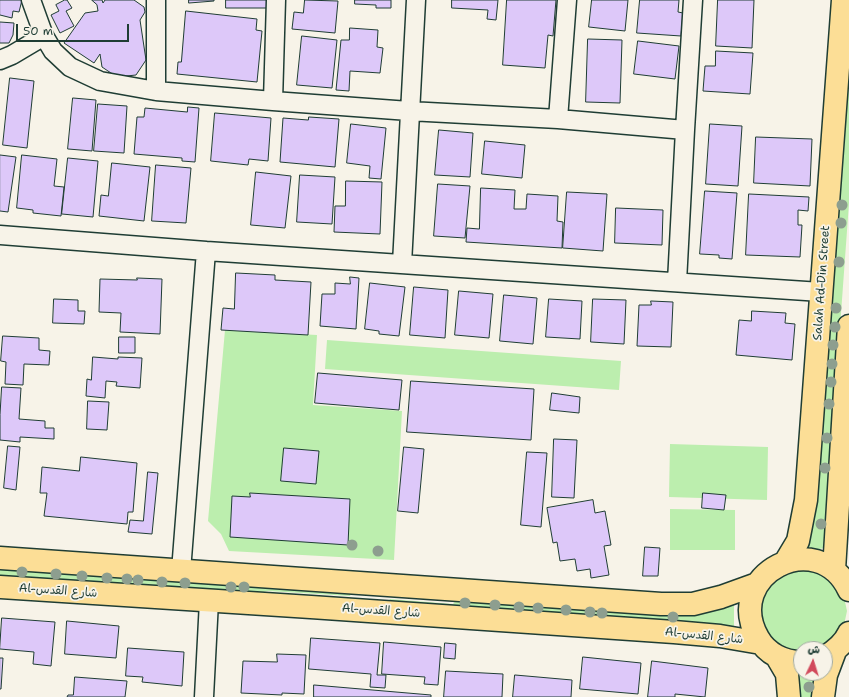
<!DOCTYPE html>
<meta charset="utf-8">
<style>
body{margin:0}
#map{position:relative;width:849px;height:697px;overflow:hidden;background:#f7f3e8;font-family:"Shantell Sans","Playpen Sans Arabic",sans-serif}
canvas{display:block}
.north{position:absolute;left:793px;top:641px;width:40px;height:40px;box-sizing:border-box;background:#f7f3e8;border:1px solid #a1aaa0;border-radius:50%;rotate:4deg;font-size:11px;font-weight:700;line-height:16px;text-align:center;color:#1f3d34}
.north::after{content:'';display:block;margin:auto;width:14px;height:18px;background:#d1495b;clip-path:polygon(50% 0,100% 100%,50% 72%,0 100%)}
.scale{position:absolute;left:16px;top:24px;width:113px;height:18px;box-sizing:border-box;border:2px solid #1f3d34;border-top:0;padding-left:5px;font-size:12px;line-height:14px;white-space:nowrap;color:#1f3d34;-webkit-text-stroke:3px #f7f3e8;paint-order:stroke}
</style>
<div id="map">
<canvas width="849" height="697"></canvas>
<div class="north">ش</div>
<div class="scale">50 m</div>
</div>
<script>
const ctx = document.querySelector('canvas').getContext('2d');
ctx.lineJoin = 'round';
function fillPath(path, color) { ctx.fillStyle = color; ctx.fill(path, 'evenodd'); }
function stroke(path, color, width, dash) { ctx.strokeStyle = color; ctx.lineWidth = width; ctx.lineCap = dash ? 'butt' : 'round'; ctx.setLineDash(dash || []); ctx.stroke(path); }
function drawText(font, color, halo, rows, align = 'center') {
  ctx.font = font + ' "Shantell Sans","Playpen Sans Arabic",sans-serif'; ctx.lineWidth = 3.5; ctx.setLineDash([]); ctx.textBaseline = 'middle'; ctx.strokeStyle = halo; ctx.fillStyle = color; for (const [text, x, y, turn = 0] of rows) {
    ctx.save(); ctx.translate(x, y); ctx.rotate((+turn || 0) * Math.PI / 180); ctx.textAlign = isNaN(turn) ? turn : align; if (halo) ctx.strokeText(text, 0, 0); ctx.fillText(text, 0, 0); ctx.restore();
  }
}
const green = new Path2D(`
 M849 26V203L824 548 815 550 808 547Z
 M225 330 317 335 313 405 402 411 394 560 229 551 221 534 208 521Z
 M327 340 621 361 619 390 325 369Z
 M670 444 768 447 767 500 669 497Z
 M670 509 735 510V550H670Z
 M0 566 351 593 350 596 268 591 248 595 0 579Z
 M798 566 827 574 844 597 847 611 844 625 824 649H801V655L774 645 758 620 762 591 771 579Z
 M458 598 734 602V629L388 602 390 599 453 604Z
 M809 673 816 675 819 697H799L798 678 801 675Z`);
const building = new Path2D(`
 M0 0H22L19 12 13 11 12 18 0 15Z
 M65 0H67L72 8 66 11 74 26 60 33 51 15 59 11 56 5Z
 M92 0H102L103 3 105 0H134L144 7 145 12 140 20 146 60 136 75 117 77 102 67 100 54 94 63 64 43 85 13 98 11 97 5Z
 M189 0H214V1L189 3Z
 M226 0H269V8H226Z
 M305 0 338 1 335 33 292 29 294 12 303 13Z
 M355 0H391V8H376V5L355 4Z
 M452 0H498L496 20 487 19 488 10 452 8Z
 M507 0H556L553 36 548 35 545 68 503 65Z
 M592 0H628L625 31 589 27Z
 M640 0H679L678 12 683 13 681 36 637 33Z
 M718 0H754L752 48 716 46Z
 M186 11 257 19 256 30 262 31 257 82 177 74 178 62H181Z
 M0 22 14 23 13 35 9 43H0Z
 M350 28 378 30 377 47 383 48 380 73 350 71 349 91 336 90 341 40H349Z
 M302 36 337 40 332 88 297 85Z
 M588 39 622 40 620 103 586 102Z
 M638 41 679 46 675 79 634 74Z
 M716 51 753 53 750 94 703 91 705 66H715Z
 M10 78 34 81 27 148 3 145Z
 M73 98 96 100 92 151 68 149Z
 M98 104 127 106 124 153 94 151Z
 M188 107 199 108 195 162 182 161V158L134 154 137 117H144L145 108 187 112Z
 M215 113 271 118 268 161 249 159 248 165 211 161Z
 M309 117 339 119 335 167 280 162 283 118 308 120Z
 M351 124 386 128 381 179 369 178 370 166 347 163Z
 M710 124 742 126 738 186 706 184Z
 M439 130 473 133 470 177 435 175Z
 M756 137 812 139 810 186 754 183Z
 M485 141 525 145 522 178 482 174Z
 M0 155 16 157 8 212 0 211Z
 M22 155 57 159 54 186 64 187 61 216 33 213V210L17 208Z
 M68 158 98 161 93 217 62 214Z
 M112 163 150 167 144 221 99 216 101 195 108 196Z
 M156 165 191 168 186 223 152 221Z
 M256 172 291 176 285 228 251 225Z
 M300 175 335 177 332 224 297 222Z
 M346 181 382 182 380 234 334 232 335 206H345Z
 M438 184 470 186 465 238 434 236Z
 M481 188 515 190 514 209H526L527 194 558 196 557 221 563 222 562 248 466 242 467 228 479 229Z
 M705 191 737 193 732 259 719 258V255L700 254Z
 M567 192 607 194 603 251 563 248Z
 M749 194 809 197 808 211 798 210V225H802L800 257 746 255Z
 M616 208 663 210 662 245 615 243Z
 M236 273 275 275V280L311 282 308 335 221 330 223 308 234 309Z
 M350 277 359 278 356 329 320 326 322 294H335V283L350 284Z
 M137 278 162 279 160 334 120 332 121 313 99 312 100 279 137 280Z
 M370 283 405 287 399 336 379 334V331L365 329Z
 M414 287 448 290 445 338 410 335Z
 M459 291 493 294 489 338 455 335Z
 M504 295 537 298 533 344 500 341Z
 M54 299 78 300V311H85L84 324 53 323Z
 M549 299 582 301 580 339 546 337Z
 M593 299 626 300 624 344 591 342Z
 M651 301 673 302 671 347 637 346 639 305H651Z
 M752 311 786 313 785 323 795 324 792 360 736 355 739 320 751 321Z
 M3 336 39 338V350L50 351 49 365 24 364 23 385 5 384 6 362 1 361Z
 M119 337H135V353H119Z
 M93 357 118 359V357L142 358 140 388 116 386 117 382 106 381 105 398 86 396 87 379 91 380Z
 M318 373 402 380 399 410 315 403Z
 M411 381 534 389 531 440 407 432Z
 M2 387 21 388 19 419 45 421V428H54V439L20 437V442L0 440V415Z
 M552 393 580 397 579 413 550 410Z
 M88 401 109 402 107 430 87 429Z
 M554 439 577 440 574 498 552 497Z
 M8 446 20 447 16 490 4 488Z
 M404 447 424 449 418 513 398 511Z
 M284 448 319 451 316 484 281 481Z
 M527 452 547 453 541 527 521 525Z
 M81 457 137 463 133 512H128L127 524 44 516 47 493H40L42 467 79 471Z
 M148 472 158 473 152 534 128 532 130 520 143 521Z
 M250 493 350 499 348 545 230 537 232 496 250 497Z
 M703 493 726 495 724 510 702 508Z
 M593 500 595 513 605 511 611 545 604 546 609 575 591 578 590 569 577 571 575 559 560 561 557 542 553 543 547 508Z
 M645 547 660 548 658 576H643Z
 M2 618 55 622 51 666 33 664 34 652 0 649Z
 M67 621 119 626 116 658 65 654Z
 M311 638 380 643 377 675H386L385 688 370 687 371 674 309 669Z
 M384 642 441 647 438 685 424 684 425 677 382 674Z
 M445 643 456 644 455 659 444 658Z
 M128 648 184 652 182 686 142 682 143 677 126 676Z
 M277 654 306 655 304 694 282 693V695L241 693 243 661 277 662Z
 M583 657 641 663 638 694 580 689Z
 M0 658H3L1 689H0Z
 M652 661 708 668 705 697 675 694V697H648Z
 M446 671 503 674 502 697H444Z
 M515 675 572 680 571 697H513Z
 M75 677 127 681 125 697H67L68 695H73Z
 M314 685 431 695V697H314Z`);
const minor = new Path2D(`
 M31 0 44 36 53 51 70 67 100 81 156 91 273 101 409 111 558 119 685 130
 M0 60 12 55 44 36
 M156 91V0
 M273 101 276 0
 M558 119 567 0
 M0 235 206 251 821 292
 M402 264 416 0
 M677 282 685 130 693 0
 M181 571 206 251
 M204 697 209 601`);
const primary = new Path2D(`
 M0 558 661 604H693L721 597 757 584
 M786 561 798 541 806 500 843 0
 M834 570 849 326
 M0 587C225 601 449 616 674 632L720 636 761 643
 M777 657 787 674 789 697
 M825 657C835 651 844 644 849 633
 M801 662C784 662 767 654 758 638 722 574 818 525 849 590
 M823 697 826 675 835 651`);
const trees = [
 [842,205],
 [841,223],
 [839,262],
 [836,308],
 [835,327],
 [833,345],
 [832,364],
 [831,382],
 [829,404],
 [827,438],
 [825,468],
 [821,524],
 [352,545],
 [378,551],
 [22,572],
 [56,574],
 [82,576],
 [107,578],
 [127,579],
 [138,580],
 [162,582],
 [185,583],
 [231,587],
 [244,587],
 [465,603],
 [495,605],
 [519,607],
 [538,608],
 [566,610],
 [590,612],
 [602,613],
 [673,617],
 [809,687]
];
const streetNames = [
 ["Salah Ad-Din Street",822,283,-86],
 ["Al-شارع القدس",58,591,4],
 ["Al-شارع القدس",381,611,4],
 ["Al-شارع القدس",704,636,6]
];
fillPath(green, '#bceeae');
fillPath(building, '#ddc8f9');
stroke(building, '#1f3d34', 1);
stroke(minor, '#1f3d34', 21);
stroke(primary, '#1f3d34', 25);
stroke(minor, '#f7f3e8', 18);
stroke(primary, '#fcde96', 22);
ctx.fillStyle = '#8d9e8f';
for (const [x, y] of trees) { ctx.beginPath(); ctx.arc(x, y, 5.5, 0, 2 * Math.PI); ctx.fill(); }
drawText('12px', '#1f3d34', '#f7f3e8', streetNames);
</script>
